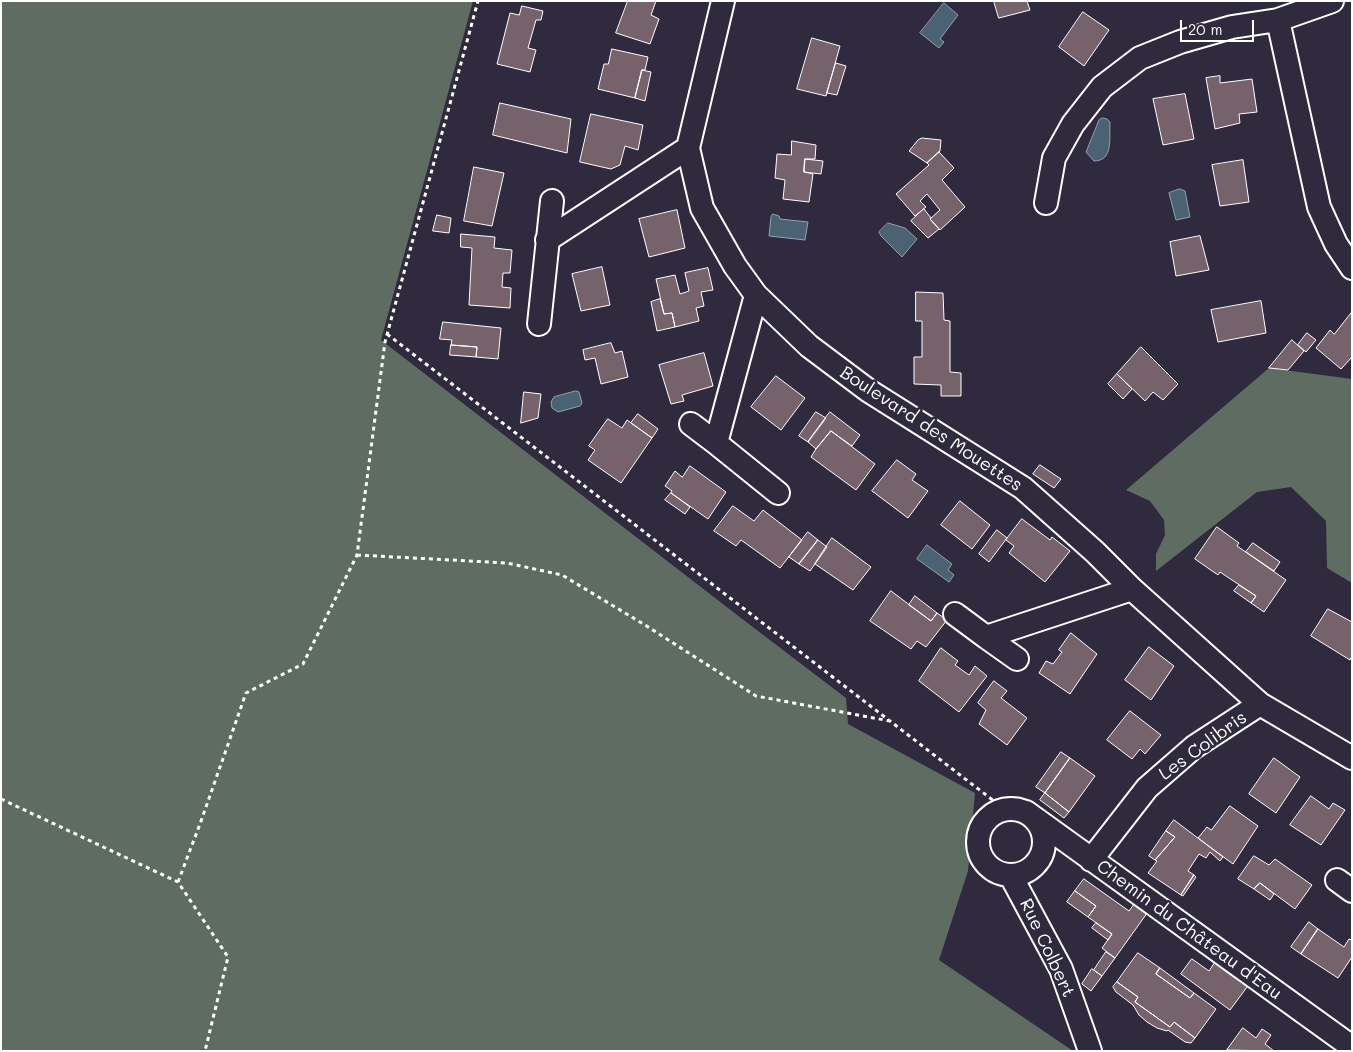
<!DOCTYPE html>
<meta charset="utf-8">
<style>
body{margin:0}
#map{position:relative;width:1353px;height:1052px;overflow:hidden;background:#2f2a3d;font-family:Mali,sans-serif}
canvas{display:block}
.frame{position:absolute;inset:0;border:2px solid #fff;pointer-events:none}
.scale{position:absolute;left:1180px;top:20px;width:74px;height:22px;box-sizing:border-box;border:2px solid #fff;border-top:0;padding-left:6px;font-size:15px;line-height:18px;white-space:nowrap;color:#fff;-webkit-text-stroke:4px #2f2a3d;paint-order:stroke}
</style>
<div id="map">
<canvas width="1353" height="1052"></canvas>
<div class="frame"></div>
<div class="scale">20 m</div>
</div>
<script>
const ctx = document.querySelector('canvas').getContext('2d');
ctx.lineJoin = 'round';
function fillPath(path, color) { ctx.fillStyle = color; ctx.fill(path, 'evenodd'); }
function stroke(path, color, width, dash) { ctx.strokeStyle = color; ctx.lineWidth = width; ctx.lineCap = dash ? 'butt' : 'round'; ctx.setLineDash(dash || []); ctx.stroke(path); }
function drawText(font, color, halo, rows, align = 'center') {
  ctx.font = font + ' Mali,sans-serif'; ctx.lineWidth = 5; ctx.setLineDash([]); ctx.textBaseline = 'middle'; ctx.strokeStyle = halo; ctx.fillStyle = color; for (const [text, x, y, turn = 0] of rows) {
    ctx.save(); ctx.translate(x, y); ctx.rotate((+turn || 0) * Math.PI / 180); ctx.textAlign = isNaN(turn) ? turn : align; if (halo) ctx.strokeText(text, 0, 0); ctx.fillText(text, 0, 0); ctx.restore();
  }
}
const green = new Path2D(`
 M1 1H473L381 340 741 618 846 698 848 724 975 793 968 871 939 960 1073 1051H1Z
 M1269 368 1352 379V583L1327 568 1326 521 1291 487 1257 492 1156 571V554L1165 535 1164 520 1150 501 1126 490Z`);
const water = new Path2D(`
 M944 3 958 15 940 39 944 42 939 48 920 33Z
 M1103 118 1107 119 1110 122C1109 137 1114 161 1094 161L1086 152 1099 120Z
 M1180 189 1185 191 1190 217 1176 220 1169 193Z
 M773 214 779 216 780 219 808 222 805 240 769 236 771 217Z
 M888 223 905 228 917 239 902 257 881 236 879 232Z
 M576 391 579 392 582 403 580 406 558 412 552 408 551 402 554 397Z
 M927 545 952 564 948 570 954 575 949 582 917 559Z`);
const building = new Path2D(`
 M628 1H656L651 15 659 19 650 44 616 33Z
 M994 1H1027L1030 10 999 18Z
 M522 6 543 11 541 20H536L528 48 536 50 530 72 497 64 510 13 519 15Z
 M1083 12 1109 30 1084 66 1059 47Z
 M812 38 840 46 826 96 797 89Z
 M612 49 648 57 645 70H642L635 98 598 89 604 64H608Z
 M836 63 846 66 837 95 827 93Z
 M642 70 651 72 645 101 635 98Z
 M1220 76V83L1252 79 1257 112 1239 114 1240 123 1215 129 1206 78Z
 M1185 94 1194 139 1163 145 1153 99Z
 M500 103 571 119 567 153 493 135Z
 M591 114 643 125 638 150 625 146 620 165 611 169 580 162Z
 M922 138 941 140 940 151 927 163 909 151 918 140Z
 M792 141 816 145 815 159H805L804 172 813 174 809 202 783 199 785 180 775 178 777 154 791 155Z
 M939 152 954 168 942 180 965 207 940 230 930 219 940 210 927 194 920 201 926 207 915 216 896 194 929 165 927 163Z
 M805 159 823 161 821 174 804 172Z
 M1243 160 1249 202 1220 206 1212 165Z
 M474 167 504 173 492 226 464 221Z
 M924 209 931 218 930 219 939 229 928 238 911 221Z
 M677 210 685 248 649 257 639 219Z
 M437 215 451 218 449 233 433 231Z
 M461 234 495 237 494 248 512 250 510 273H503L502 287 511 288 510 308 469 305 472 248 461 247Z
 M1200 236 1209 270 1176 276 1170 242Z
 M602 267 610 305 581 311 572 274Z
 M708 268 713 290 701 292 704 306 696 308 699 321 675 327 672 313 664 314 656 279 675 275 680 294 689 291 685 273Z
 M916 292 943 293 944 320 950 321V372L961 373V396H941V385L914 384V357H922V321H916Z
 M660 299 664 314 672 313 675 327 657 331 651 302Z
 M1261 301 1266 333 1218 342 1211 310Z
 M1352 312V357L1341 369 1316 348 1330 330 1334 334Z
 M443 322 501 328 498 359 476 357 477 347 451 345 452 340 440 339Z
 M1307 333 1316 340 1306 352 1298 345Z
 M1292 340 1304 351 1288 370 1269 368Z
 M611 343 615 353 622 351 628 377 601 384 595 358 585 360 583 350Z
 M451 345 477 347 476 357 450 355Z
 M1141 347 1178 384 1163 400 1153 392 1145 401 1117 374Z
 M704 353 713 386 682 395 684 401 671 404 659 365Z
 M1117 374 1132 389 1123 399 1108 384Z
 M776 376 805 398 781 430 751 407Z
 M524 392 541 394 538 418 521 423Z
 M816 412 826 418 808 442 799 436Z
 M830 412 860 435 852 446 831 431 816 449 808 442Z
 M638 414 658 429 652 438 631 423Z
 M608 419 622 428 627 420 652 438 621 483 588 460 595 450 589 446Z
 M831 431 875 464 856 490 811 457 816 449Z
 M897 460 916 474 912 480 928 491 908 518 872 491Z
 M1040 465 1061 479 1054 488 1033 474Z
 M690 466 726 492 708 519 671 493 672 491 665 486 675 471 682 477Z
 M671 493 690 507 685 514 665 500Z
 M960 501 990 525 972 549 941 525Z
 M733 506 754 521 763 510 802 540 780 568 741 540 736 546 714 531Z
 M1022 519 1050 540 1052 537 1070 551 1045 582 1009 553 1014 546 1006 540Z
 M1217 527 1239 543 1237 546 1286 580 1264 612 1251 603 1256 596 1220 572 1218 575 1195 559Z
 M997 530 1007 538 989 562 979 554Z
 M808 532 818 540 799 564 789 557Z
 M832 538 871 567 853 590 815 564Z
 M818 540 827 547 810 571 799 564Z
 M1253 543 1280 562 1274 571 1246 552Z
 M1239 585 1256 596 1251 603 1234 591Z
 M891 591 931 621 937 613 947 620 926 647 917 641 911 649 870 621Z
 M915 596 937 613 931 621 909 605Z
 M1328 609 1352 622V656L1350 660 1311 636Z
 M1071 633 1097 654 1070 694 1039 673 1046 661 1053 664 1062 652 1059 650Z
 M1149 647 1174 666 1151 700 1125 680Z
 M941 648 958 661 955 665 969 675 975 666 987 676 959 712 919 681Z
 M994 681 1007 691 1001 698 1027 718 1007 745 979 724 986 710 978 703Z
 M1130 711 1161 735 1145 754 1140 749 1132 759 1107 740Z
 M1061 752 1070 758 1045 793 1036 787Z
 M1070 758 1095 776 1069 812 1045 793Z
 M1274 758 1300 777 1276 813 1249 794Z
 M1045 793 1069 812 1064 818 1040 800Z
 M1311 796 1329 809 1333 803 1345 810 1321 845 1290 825Z
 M1230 806 1258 826 1233 864 1198 838 1207 827 1211 830Z
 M1174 820 1223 857 1220 861 1210 852 1206 858 1199 854 1188 871 1194 875 1181 895 1148 873 1157 861 1155 860 1175 837 1166 831Z
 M1166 831 1175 837 1155 860 1149 856Z
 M1254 856 1269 865 1275 859 1312 885 1295 909 1260 883 1254 889 1238 879Z
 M1194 875 1196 877 1183 896 1181 895Z
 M1084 879 1129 911 1137 900 1150 909 1115 958 1102 948 1112 934 1088 917 1096 906 1075 891Z
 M1260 883 1274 894 1270 900 1254 889Z
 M1075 891 1096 906 1088 917 1067 902Z
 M1309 922 1318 929 1301 954 1291 947Z
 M1096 923 1112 934 1108 940 1092 928Z
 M1318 929 1344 947 1349 939 1352 940V957L1338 978 1301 954Z
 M1106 952 1115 958 1102 976 1094 970Z
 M1138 953 1160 968 1156 974 1190 998 1194 993 1216 1009 1195 1038 1174 1022 1170 1027 1135 1002 1138 997 1117 982Z
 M1192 959 1209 971 1217 959 1250 983 1230 1010 1181 974Z
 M1160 968 1194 993 1190 998 1156 974Z
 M1092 969 1102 976 1091 991 1082 984Z
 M1117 982 1138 997 1135 1002 1170 1027 1174 1022 1195 1038 1191 1043 1185 1042 1168 1030 1167 1031 1157 1028 1147 1022 1139 1015 1133 1005 1116 992 1113 987Z
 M1243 1028 1256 1038 1262 1029 1271 1035 1265 1044 1274 1051 1227 1050Z`);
const path = new Path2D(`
 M387 334 1003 808
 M357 555 507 563 562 575 645 625 756 696 890 721
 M1 799 178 882 228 957 205 1051
 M178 882 200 824 246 693 303 664 357 555 385 342 478 1`);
const street = new Path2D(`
 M723 1 688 148 702 208 735 266 756 295 809 346 869 391 1023 488 1095 552 1132 589 1260 704 1352 758
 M1332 1 1278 20 1319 207 1336 244 1352 268
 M1046 203 1054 158 1073 124 1102 87 1140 58 1180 42 1232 27 1278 20
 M547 240 688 148
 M756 295 716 443 778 493
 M539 324 552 201
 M691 424 716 443
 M955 614 986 637 1132 589
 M986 637 1017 659
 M978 842a33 33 0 1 1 66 0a33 33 0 1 1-66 0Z
 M1026 812 1352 1047
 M1091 860 1147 788 1194 747 1260 704
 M1011 876 1061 969 1090 1051
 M1337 880 1352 891`);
const streetNames = [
 ["Boulevard des Mouettes",931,429,33],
 ["Les Colibris",1203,746,-36],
 ["Chemin du Château d'Eau",1189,930,36],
 ["Rue Colbert",1047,948,65]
];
fillPath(green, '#5f6c62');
fillPath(water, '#4b6275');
stroke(water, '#93a1ac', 1);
fillPath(building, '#76626a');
stroke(building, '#fff', 1);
stroke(street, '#fff', 26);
stroke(path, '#fff', 3, [4, 4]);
stroke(street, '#2f2a3d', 22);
drawText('18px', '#fff', '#2f2a3d', streetNames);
</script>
